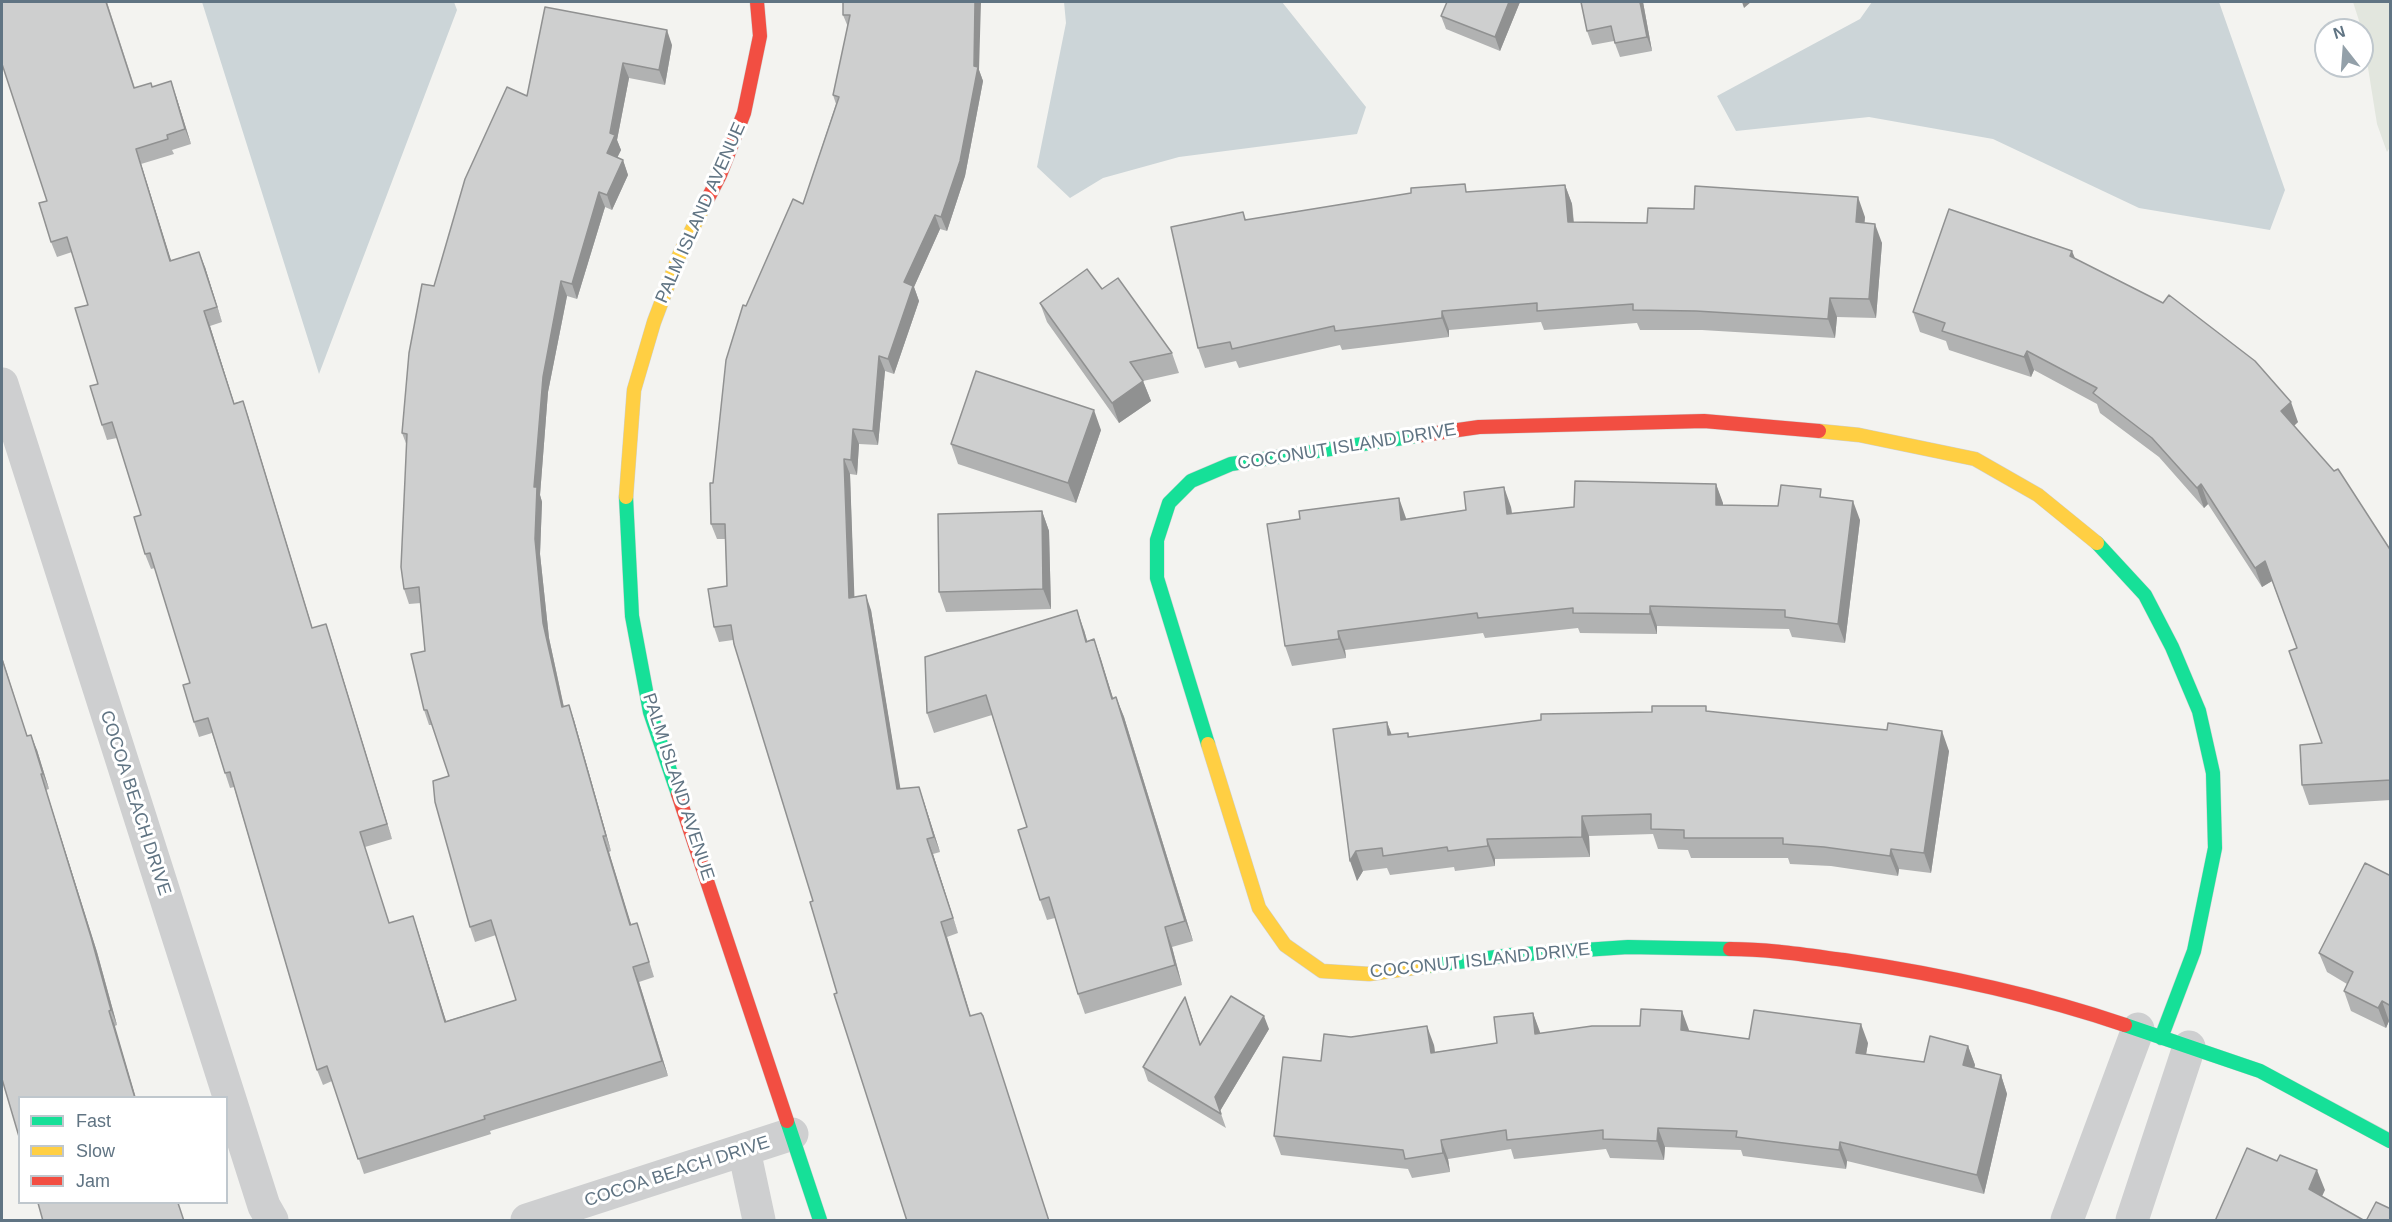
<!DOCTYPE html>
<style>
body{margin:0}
#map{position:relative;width:2392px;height:1222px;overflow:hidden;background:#f3f3f0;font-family:Helvetica,sans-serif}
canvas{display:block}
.frame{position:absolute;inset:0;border:3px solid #607483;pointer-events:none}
.legend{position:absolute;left:18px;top:1096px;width:210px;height:108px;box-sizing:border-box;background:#fff;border:2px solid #bfc7cd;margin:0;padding:8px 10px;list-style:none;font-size:18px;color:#607483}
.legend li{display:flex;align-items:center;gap:12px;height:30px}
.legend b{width:30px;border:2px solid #bfc7cd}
.north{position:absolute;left:2314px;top:18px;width:60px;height:60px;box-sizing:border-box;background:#fff;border:2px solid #bfc7cd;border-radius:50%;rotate:343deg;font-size:16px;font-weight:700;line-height:24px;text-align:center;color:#607483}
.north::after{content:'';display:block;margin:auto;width:21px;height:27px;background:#93a0a9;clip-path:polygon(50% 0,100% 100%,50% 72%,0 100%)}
</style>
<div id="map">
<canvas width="2392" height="1222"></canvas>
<div class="frame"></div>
<ul class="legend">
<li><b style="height:8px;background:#16e098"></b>Fast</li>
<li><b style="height:8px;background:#ffcf43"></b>Slow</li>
<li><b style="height:8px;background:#f24e42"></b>Jam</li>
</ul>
<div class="north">N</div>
</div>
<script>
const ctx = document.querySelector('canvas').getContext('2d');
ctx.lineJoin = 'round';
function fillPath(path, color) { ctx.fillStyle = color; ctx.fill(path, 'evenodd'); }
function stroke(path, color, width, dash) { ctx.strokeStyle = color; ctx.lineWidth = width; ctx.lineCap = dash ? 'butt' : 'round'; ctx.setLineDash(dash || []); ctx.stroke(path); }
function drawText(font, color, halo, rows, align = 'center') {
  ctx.font = font + ' Helvetica,sans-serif'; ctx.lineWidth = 6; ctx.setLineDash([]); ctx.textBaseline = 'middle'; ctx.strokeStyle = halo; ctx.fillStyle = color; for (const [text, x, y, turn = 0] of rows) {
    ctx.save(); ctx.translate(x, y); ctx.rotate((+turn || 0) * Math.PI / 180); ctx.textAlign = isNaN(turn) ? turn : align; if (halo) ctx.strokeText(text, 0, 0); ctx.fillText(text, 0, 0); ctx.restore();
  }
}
const green = new Path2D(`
 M2353 2H2390V147L2387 152 2377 124 2362 30Z`);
const water = new Path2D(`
 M202 2H454L457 10 319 374Z
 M1064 2H1282L1366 107 1357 134 1179 157 1103 178 1070 198 1037 167 1066 23Z
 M1872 2H2219L2285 190 2270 230 2139 208 1993 139 1869 117 1736 131 1717 96 1860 19Z`);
const street = new Path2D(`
 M2 384 264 1206 272 1220
 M744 1150 759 1220
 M527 1220 792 1134
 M2067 1220 2138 1029
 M2132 1220 2189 1047`);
const fast = new Path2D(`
 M626 497 632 616 650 712 678 794
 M2097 543 2145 595 2172 647 2199 711 2213 773 2215 848 2194 951 2161 1038
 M1208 744 1157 578V540L1169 503 1191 481 1231 464 1416 436
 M1428 966 1511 955 1628 947 1730 949
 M2125 1025 2260 1071 2390 1141
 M787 1121 820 1220`);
const slow = new Path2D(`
 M1819 431 1859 435 1975 459 2038 495 2097 543
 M626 497 634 390 654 322 680 253 705 204
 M1208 744 1259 908 1285 945 1322 971 1369 974 1428 966`);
const jam = new Path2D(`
 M705 204 720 175 744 113 760 36 757 2
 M1416 436 1479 427 1704 421 1819 431
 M678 794 787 1121
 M1730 949C1768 949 1806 955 1844 960 1939 974 2034 994 2125 1025`);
const wall = new Path2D(`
 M2 2H107L135 88 152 87 176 96 191 144 172 150 174 154 141 164 171 261 205 267 222 322 210 326 234 403 243 401 248 416 312 628 331 639 392 839 365 847 389 923 413 916 446 1021 516 1000 496 935 475 942 470 927 449 776 432 725H429L424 710 425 651 421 603 409 604 404 589 407 446 402 433 434 286 527 96 672 45 665 85 629 78 617 140 621 150 617 158 623 160 628 175 612 210 605 207 577 299 567 296 548 392 540 495 542 502 540 554 549 638 564 707 569 705 574 720 611 851 609 852 631 925 642 938 654 977 639 982 668 1076 490 1131 491 1134 364 1174 332 1081 323 1085 317 1070 234 787 230 788 212 733 199 737 194 722 190 683 155 568 151 569 145 554 141 515 117 438 107 440 102 425 98 384 88 305 72 252 57 257 51 242 47 201Z
 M843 2 979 70 983 81 965 176 947 231 940 229 914 287 919 301 894 374 885 371 878 445 859 444 857 475 850 474 854 598 871 610 900 789 924 802 940 852 933 854 958 933 947 937 971 1016H983L1049 1221H907L837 993 813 901 733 640 719 642 714 627 727 586 725 539H717L711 524 713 483 746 306 803 204 836 104 833 95 848 27 843 15Z
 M1520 2 1500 51 1446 29 1441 16Z
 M1581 2H1643L1652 51 1620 57 1614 41 1592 45 1587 31Z
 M1565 185 1572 204 1574 222 1647 223 1865 217 1864 223 1882 243 1876 318 1837 317 1835 338 1702 330H1640L1637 323 1544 330 1541 322 1449 330V337L1342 350 1340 345 1239 368 1236 361 1205 368 1198 348 1243 212 1246 220 1468 192Z
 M2075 258 2298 422 2294 426 2391 551V800L2309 805 2302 785 2322 743 2297 648 2272 581 2262 587 2208 504 2204 508 2159 457 2100 413 2097 404 2034 370 2031 377 1949 350 1946 341 1920 332 1913 312Z
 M1102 289 1172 353 1179 373 1143 381 1151 401 1119 423 1047 322 1040 303Z
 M1101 430 1076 503 958 464 951 444Z
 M1716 484 1723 505 1778 506 1824 497 1860 520 1845 643 1792 637 1789 629 1657 626V634L1580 633 1578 628 1485 638 1483 633 1345 650 1346 658 1292 666 1285 646 1511 507 1512 513 1574 507Z
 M1042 511 1049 531 1051 609 946 612 939 592Z
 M1084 630 1087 641 1094 639 1113 698 1116 697 1124 717 1193 941 1172 947 1182 985 1085 1014 1078 994 1055 918 1047 920 1040 900 1027 827 992 715 934 733 927 713Z
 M2 657 27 736 37 750 49 789 46 790 97 952 117 1025 2 1079Z
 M1708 711 1949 751 1931 873 1899 869 1898 876 1831 866 1790 864 1788 858H1691L1688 850 1658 849 1653 834 1589 836 1590 857 1495 859V866L1455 871 1454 867 1390 875 1387 868 1363 871 1357 881 1333 729 1387 722 1392 735 1408 733 1409 737Z
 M2391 876V1022L2389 1021 2386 1028 2351 1011 2344 991 2347 984 2327 972 2319 953Z
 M1190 1011 1200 1045 1269 1029 1220 1111 1226 1128 1148 1081 1143 1067Z
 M1533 1013 1540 1034 1689 1030V1031L1749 1039 1868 1043 1866 1054 1924 1062 1968 1046 1975 1065 1974 1068 2001 1075 2007 1094 1984 1194 1847 1161 1846 1169 1743 1156 1741 1150 1665 1147 1664 1160 1610 1158 1606 1149 1514 1159 1511 1149 1448 1159 1450 1172 1412 1178 1408 1169 1281 1155 1274 1136 1321 1061 1434 1045 1435 1052 1497 1043Z`);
const shadedWall = new Path2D(`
 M975 2H981L979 70 983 81 965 176 947 231 941 217 974 66Z
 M1509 2H1520L1500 51 1495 37Z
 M1640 2H1643L1652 51 1647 37Z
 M1742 2H1751L1744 8Z
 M667 30 672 45 665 85 659 70Z
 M623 63 629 78 617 140 621 150 612 168 607 153Z
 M171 81 176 96 191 144 185 129Z
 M136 149 141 164 176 276 170 261Z
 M623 160 628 175 612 210 607 195Z
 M1565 185 1572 204 1575 242 1568 222Z
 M599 192 605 207 577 299 572 284Z
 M1858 197 1865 217 1863 242 1856 222Z
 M935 215 940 229 914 287 919 301 894 374 888 359 904 282Z
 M1875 224 1882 243 1876 318 1869 299Z
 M2072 251 2080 270 2070 256Z
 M199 252 205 267 222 322 217 307Z
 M561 281 567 296 548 392 540 495 542 502 540 554 549 638 567 722 562 707 543 623 535 539 534 487 543 377Z
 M1830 298 1837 317 1835 338 1828 319Z
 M204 311 210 326 239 419 234 404Z
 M1442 311 1449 330V337L1442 318Z
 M2027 351 2034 370 2031 377 2024 357Z
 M879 356 885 371 878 445 873 431Z
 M1143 381 1151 401 1119 423 1112 403Z
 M243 401 248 416 317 643 312 628Z
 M2291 402 2298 422 2288 431 2281 411Z
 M1094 410 1101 430 1076 503 1068 483Z
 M853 429 859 444 857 475 851 460Z
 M844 459 850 474 855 613 849 598Z
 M1716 484 1723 503V525L1716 505Z
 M2201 484 2208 504 2204 508 2197 488Z
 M1504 487 1511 507 1514 534 1507 514Z
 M1399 498 1406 518 1409 539 1401 520Z
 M1853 501 1860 520 1845 643 1838 624Z
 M1042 511 1049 531 1051 609 1043 589Z
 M2265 561 2272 581 2262 587 2255 568Z
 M866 595 871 610 903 804 897 789Z
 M1650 606 1657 626V634L1650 614Z
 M1077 610 1084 630 1093 661 1086 642Z
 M326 624 331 639 392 839 387 824Z
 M1338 631 1345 650 1346 658 1339 639Z
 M1094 639 1101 659 1119 718 1112 699Z
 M1116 697 1124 717 1193 941 1185 921Z
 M569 705 574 720 611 851 606 836Z
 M1387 722 1394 742 1388 735Z
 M1942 731 1949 751 1931 873 1924 853Z
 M31 735 37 750 49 789 43 774Z
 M41 774 97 952 117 1025 111 1010Z
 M919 787 924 802 940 852 934 837Z
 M1582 816 1589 836 1590 857 1582 837Z
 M603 836 609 852 636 940 630 925Z
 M927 839 933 854 958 933 953 918Z
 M1487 839 1495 859V866L1488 846Z
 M1891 849 1899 869 1898 876 1890 856Z
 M1356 851 1363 871 1357 881 1350 861Z
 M413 916 418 931 451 1037 445 1022Z
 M941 922 947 937 975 1031 970 1016Z
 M1165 927 1172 947 1182 985 1175 965Z
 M633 967 639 982 668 1076 662 1061Z
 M1185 997 1190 1011 1205 1059 1200 1045Z
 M2382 1001 2389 1021 2386 1028 2378 1008Z
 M109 1011 115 1026 136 1098H135Z
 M1682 1011 1689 1030 1688 1049 1681 1030Z
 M1533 1013 1540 1032 1542 1053 1535 1034Z
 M1264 1016 1269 1029 1220 1111 1226 1128 1215 1097Z
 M1861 1024 1868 1043 1863 1072 1856 1053Z
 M1427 1026 1434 1045 1437 1072 1431 1053Z
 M1968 1046 1975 1065 1970 1084 1963 1065Z
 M2001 1075 2007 1094 1984 1194 1977 1175Z
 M1658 1128 1665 1147 1664 1160 1657 1141Z
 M1441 1140 1448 1159 1450 1172 1443 1153Z
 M1840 1142 1847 1161 1846 1169 1839 1150Z
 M2317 1170 2325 1190 2316 1209 2309 1189Z`);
const building = new Path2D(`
 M2 2H106L134 88 151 83 152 87 171 81 185 129 167 135 168 139 136 149 170 261 199 252 217 307 204 311 234 404 243 401 312 628 326 624 387 824 360 832 389 923 413 916 445 1022 516 1000 491 920 470 927 435 802 433 781 449 776 427 710H424L411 654 425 651 419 587 404 589 401 567 407 434 402 433 409 353 422 284 434 286 465 179 507 87 527 96 545 7 667 30 659 70 623 63 610 133 615 135 607 153 623 160 607 195 599 192 572 284 561 281 543 377 534 487H537L535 539 543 623 562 707 569 705 606 836H603L630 925 637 923 649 962 633 967 662 1061 484 1116 485 1119 358 1159 327 1066 317 1070 230 772 225 773 208 718 194 722 183 685 190 683 150 553 145 554 134 517 141 515 112 422 102 425 90 386 98 384 75 308 88 305 67 237 51 242 39 203 47 201 2 64Z
 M843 2H975L974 66 978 67 960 161 941 217 935 215 904 282 913 286 888 359 879 356 873 431 853 429 851 460 844 459 849 598 866 595 897 789 919 787 934 837 927 839 953 918 941 922 970 1016 981 1013 983 1016 1049 1221H907L834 994 837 993 810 902 813 901 734 644 731 625 714 627 708 589 727 586 725 524H711L710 483H713L726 360 743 305 746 306 793 199 803 204 839 97 833 95 850 15H843Z
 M1447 2H1509L1495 37 1441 16Z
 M1581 2H1640L1647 37 1615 43 1611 26 1587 31Z
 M1465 184 1466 192 1565 185 1568 222 1647 223 1648 208 1694 209 1695 186 1858 197 1856 222 1875 224 1869 299 1830 298 1828 319 1696 311 1633 310V304L1537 311V303L1442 311V318L1335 331 1334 326 1232 349 1230 342 1198 348 1171 227 1243 212 1245 220 1411 193V188Z
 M1949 209 2072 251 2070 256 2163 303 2169 295 2255 361 2291 402 2281 411 2334 471 2338 469 2391 551V780L2302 785 2300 745 2322 743 2289 651 2297 648 2265 561 2255 568 2201 484 2197 488 2152 438 2093 393 2097 388 2027 351 2024 357 1942 331 1945 323 1913 312Z
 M1087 269 1102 289 1118 278 1172 353 1130 362 1143 381 1112 403 1040 303Z
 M976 371 1094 410 1068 483 951 444Z
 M1575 481 1716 484V505L1778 506 1781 485 1821 489 1820 497 1853 501 1838 624 1785 617V610L1650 606V614L1573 613V608L1478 618 1477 613 1338 631 1339 639 1285 646 1267 524 1300 519 1299 511 1399 498 1401 520 1466 510 1464 492 1504 487 1507 514 1574 507Z
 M1042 511 1043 589 939 592 938 514Z
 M1077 610 1086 642 1094 639 1112 699 1116 697 1185 921 1165 927 1175 965 1078 994 1049 897 1040 900 1018 830 1027 827 986 695 927 713 925 657Z
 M2 659 27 736 31 735 43 774H41L91 937 111 1010 109 1011 135 1098H20V1140L2 1079Z
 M1652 706H1706V711L1887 730 1888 723 1942 731 1924 853 1891 849 1890 856 1824 847 1783 844V838H1684V830L1651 829V814L1582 816V837L1487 839 1488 846 1448 851 1447 847 1383 856 1382 848 1356 851 1350 861 1333 729 1387 722 1388 735 1408 733V737L1541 720V714L1652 712Z
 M2365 863 2391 876V1006L2382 1001 2378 1008 2344 991 2353 972 2319 953Z
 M1231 996 1264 1016 1215 1097 1221 1114 1143 1067 1185 997 1200 1045Z
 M1641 1009 1682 1011 1681 1030 1749 1039 1754 1010 1861 1024 1856 1053 1924 1062 1930 1036 1968 1046 1963 1065 2001 1075 1977 1175 1840 1142 1839 1150 1736 1137 1737 1131 1658 1128 1657 1141 1603 1139V1130L1507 1140 1506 1130 1441 1140 1443 1153 1405 1159 1403 1150 1274 1136 1283 1057 1321 1061 1324 1034 1351 1037 1427 1026 1431 1053 1497 1043 1494 1017 1533 1013 1535 1034 1592 1026H1640Z
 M2247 1148 2277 1161 2280 1155 2317 1170 2309 1189 2365 1221H2215Z
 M2376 1202 2391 1209V1221H2366Z
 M38 1203H178L184 1221H43Z`);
const streetNames = [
 ["PALM ISLAND AVENUE",701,213,-66],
 ["COCONUT ISLAND DRIVE",1347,447,-9],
 ["PALM ISLAND AVENUE",678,787,72],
 ["COCOA BEACH DRIVE",135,803,72],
 ["COCONUT ISLAND DRIVE",1480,961,-6],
 ["COCOA BEACH DRIVE",677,1172,-18]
];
fillPath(green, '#e2e6de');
fillPath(water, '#ccd5d8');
stroke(fast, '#ced0d0', 15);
stroke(slow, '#ced0d0', 15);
stroke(jam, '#ced0d0', 15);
stroke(street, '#cecfd0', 33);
stroke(fast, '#16e098', 14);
stroke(slow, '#ffcf43', 14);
stroke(jam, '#f24e42', 14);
fillPath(wall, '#b1b2b2');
fillPath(shadedWall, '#909191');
fillPath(building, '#cecfcf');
stroke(building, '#909191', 1.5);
drawText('18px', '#607483', '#fff', streetNames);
</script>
